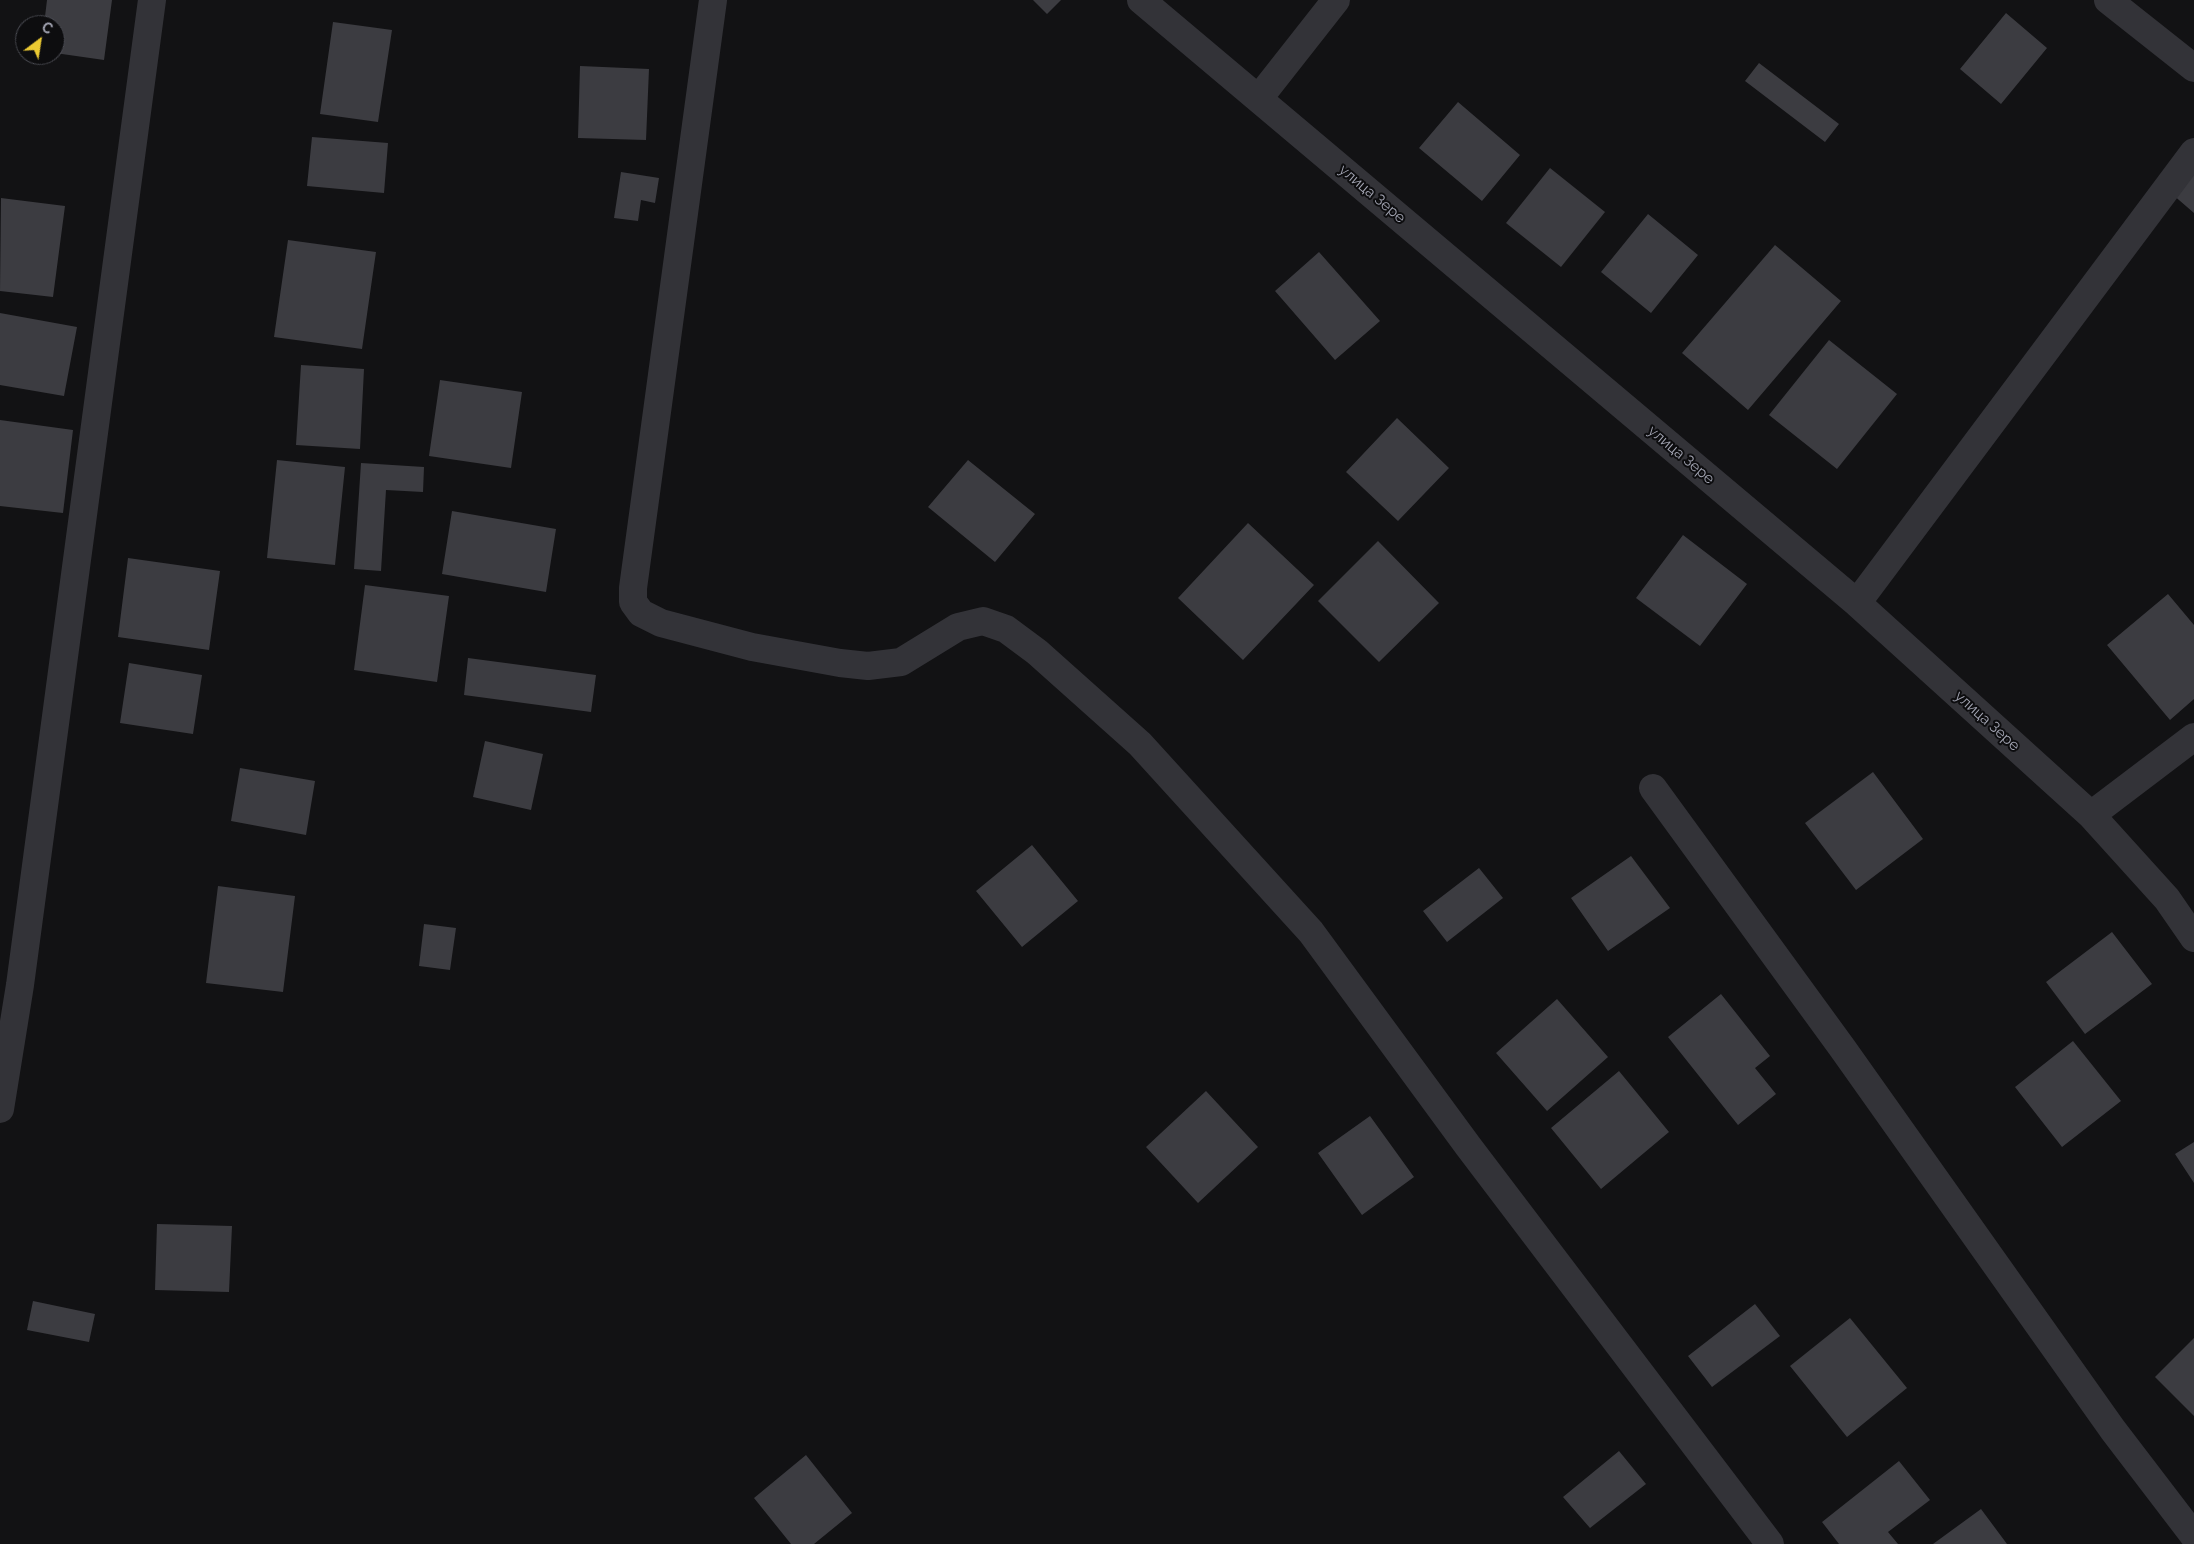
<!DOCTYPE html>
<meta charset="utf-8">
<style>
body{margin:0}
#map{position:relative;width:2194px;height:1544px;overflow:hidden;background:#121214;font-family:Raleway,sans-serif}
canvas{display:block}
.north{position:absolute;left:15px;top:15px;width:50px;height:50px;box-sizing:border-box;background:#0d0d0f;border:1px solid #494a51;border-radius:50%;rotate:31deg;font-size:14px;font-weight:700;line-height:20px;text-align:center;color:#a4a6b4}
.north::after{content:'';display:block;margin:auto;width:18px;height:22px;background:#ecca32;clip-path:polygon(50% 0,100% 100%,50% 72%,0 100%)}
</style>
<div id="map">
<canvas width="2194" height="1544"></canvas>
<div class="north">С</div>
</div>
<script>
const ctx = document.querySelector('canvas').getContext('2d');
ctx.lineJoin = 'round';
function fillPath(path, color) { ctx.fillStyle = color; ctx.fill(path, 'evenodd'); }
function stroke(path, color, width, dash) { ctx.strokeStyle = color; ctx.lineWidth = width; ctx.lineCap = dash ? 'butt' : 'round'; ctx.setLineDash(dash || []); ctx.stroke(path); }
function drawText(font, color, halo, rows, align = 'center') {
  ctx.font = font + ' Raleway,sans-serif'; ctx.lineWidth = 4; ctx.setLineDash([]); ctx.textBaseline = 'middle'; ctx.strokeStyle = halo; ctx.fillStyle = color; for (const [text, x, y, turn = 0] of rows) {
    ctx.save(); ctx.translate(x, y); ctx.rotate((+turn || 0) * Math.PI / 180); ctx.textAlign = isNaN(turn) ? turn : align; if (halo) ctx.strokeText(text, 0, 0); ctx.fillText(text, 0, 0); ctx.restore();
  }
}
const building = new Path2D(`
 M47 0H112L104 60 55 53V25H44Z
 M1033 0H1061L1047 14Z
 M2006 13 2047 48 2001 104 1960 69Z
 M333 22 392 30 378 122 320 114Z
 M1759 63 1839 124 1825 142 1745 81Z
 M580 66 649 69 646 140 578 138Z
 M1458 102 1520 155 1482 201 1419 148Z
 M312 137 388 143 384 193 307 186Z
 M1550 168 1605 212 1561 267 1506 223Z
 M2194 169V213L2172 194Z
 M621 172 659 178 655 203 641 200 638 221 614 218Z
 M1 198 65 206 53 297 0 291Z
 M1648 214 1698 255 1651 313 1601 272Z
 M288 240 376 252 362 349 274 337Z
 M1775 245 1841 301 1748 410 1682 353Z
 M1319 252 1380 321 1335 360 1275 291Z
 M0 313 77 327 64 396 0 385Z
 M1829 340 1897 394 1837 469 1769 415Z
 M301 365 364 369 360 449 296 445Z
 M440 380 522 392 511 468 429 456Z
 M1397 418 1449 468 1398 521 1346 472Z
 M0 420 73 430 63 513 0 506Z
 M277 460 345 467 335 565 267 558Z
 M968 460 1035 514 995 562 928 507Z
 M361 463 424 467 423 492 386 490 381 571 354 569Z
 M452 511 556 529 546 592 442 574Z
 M1248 523 1314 585 1243 660 1178 598Z
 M1683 535 1747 584 1700 646 1636 598Z
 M1378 541 1439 603 1379 662 1318 601Z
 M128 558 220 571 209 650 118 637Z
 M365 585 449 596 437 682 354 670Z
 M2168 594 2194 625V699L2170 720 2107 645Z
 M468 658 596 675 591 712 464 695Z
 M129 663 202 675 193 734 120 723Z
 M485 741 543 754 531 810 473 797Z
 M240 768 315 781 306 835 231 821Z
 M1873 772 1923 839 1856 890 1805 823Z
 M1032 845 1078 901 1022 947 976 891Z
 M1631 856 1670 908 1608 951 1571 898Z
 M1479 868 1503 898 1447 942 1423 911Z
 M218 886 295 896 283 992 206 983Z
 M424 924 456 928 450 970 419 966Z
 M2112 932 2152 984 2085 1034 2046 982Z
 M1721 994 1770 1056 1755 1068 1776 1094 1738 1125 1668 1037Z
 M1557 999 1608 1057 1547 1111 1496 1053Z
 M2073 1041 2121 1101 2062 1147 2015 1087Z
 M1619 1071 1669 1132 1601 1189 1551 1128Z
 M1206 1091 1258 1147 1198 1203 1146 1147Z
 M1370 1116 1414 1177 1362 1215 1318 1153Z
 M2194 1142V1183L2175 1154Z
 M157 1224 232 1226 229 1292 155 1290Z
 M33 1301 95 1314 89 1342 27 1330Z
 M1755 1304 1780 1336 1712 1387 1688 1356Z
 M1850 1318 1907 1388 1847 1437 1790 1366Z
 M2194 1338V1416L2155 1377Z
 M1619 1451 1646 1484 1590 1528 1563 1497Z
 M806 1455 852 1513 814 1544H791L754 1498Z
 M1899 1461 1930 1500 1888 1532 1898 1544H1839L1822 1522Z
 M1981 1509 2007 1544H1933Z`);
const minor = new Path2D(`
 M713 0 633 588V602L641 613 661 623 752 647 840 663 868 666 901 662 958 627 983 621 1006 629 1037 652 1140 744 1311 932 1468 1146 1770 1544
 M1141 0 1857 603 2091 815 2167 899 2194 938
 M2108 0 2194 68
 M1259 98 1336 0
 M1857 603 2194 152
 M1653 788 1843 1049 2113 1430 2194 1536
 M2091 815 2194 737
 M0 1109 20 985 152 0`);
const streetNames = [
 ["улица Зере",1372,194,40],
 ["улица Зере",1681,455,40],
 ["улица Зере",1987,721,42]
];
fillPath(building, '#3c3c41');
stroke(minor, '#333338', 28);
drawText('15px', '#a4a6b4', '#0d0d0f', streetNames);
</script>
